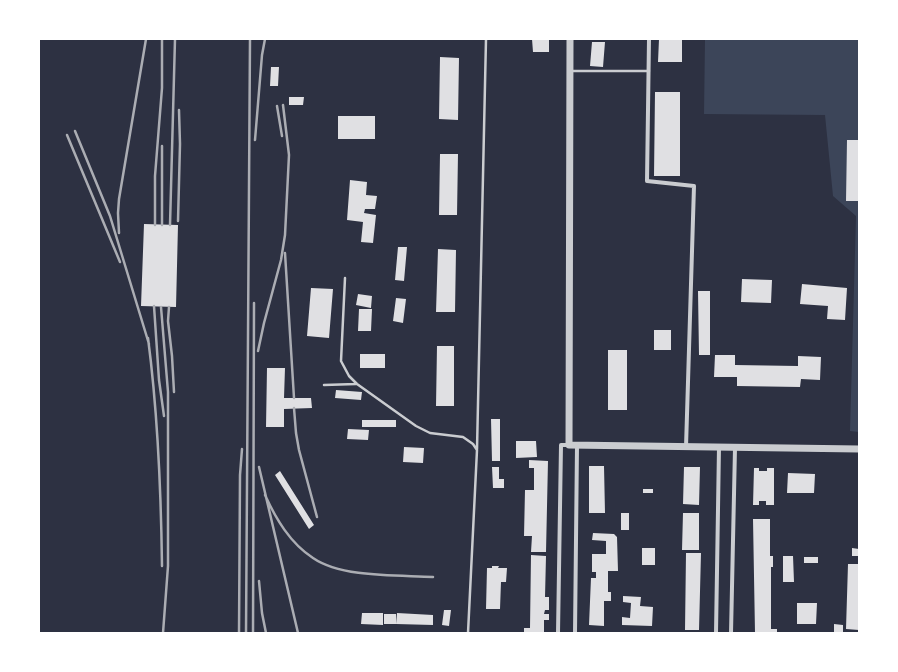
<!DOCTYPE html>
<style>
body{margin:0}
#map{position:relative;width:898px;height:672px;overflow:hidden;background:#2d3142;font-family:Barlow,sans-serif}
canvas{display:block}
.frame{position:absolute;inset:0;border:40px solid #fff;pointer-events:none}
</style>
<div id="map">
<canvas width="898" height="672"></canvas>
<div class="frame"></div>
</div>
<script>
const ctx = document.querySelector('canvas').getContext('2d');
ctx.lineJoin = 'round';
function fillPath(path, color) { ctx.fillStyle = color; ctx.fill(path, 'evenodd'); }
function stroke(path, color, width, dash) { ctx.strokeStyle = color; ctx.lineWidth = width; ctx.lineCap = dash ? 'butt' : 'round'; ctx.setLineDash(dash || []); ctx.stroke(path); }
const green = new Path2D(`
 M705 39H859V432L850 431 856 216 833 196 825 115 704 114Z`);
const building = new Path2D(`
 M532 39H549V52H533Z
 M659 39H682V62H658Z
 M592 42H605L603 67 590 66Z
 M440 57 459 58 458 120 439 119Z
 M271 67H279L278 86H270Z
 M655 92H680V176H654Z
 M289 97H304L303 105H289Z
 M338 116H375V139H338Z
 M847 140H859V201H846Z
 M440 154H458L457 215H439Z
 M350 180 367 182 366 195 377 196 375 209H365L364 213 376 215 373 243 361 242 363 222 347 220Z
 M144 224 178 225 176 307 141 306Z
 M398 247H407L404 281 395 280Z
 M438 249 456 250 455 312H436Z
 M742 279 772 280 771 303 741 302Z
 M802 284 847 288 845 320 827 319 828 306 800 304Z
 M311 288 333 289 329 338 307 336Z
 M698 291H710V355H699Z
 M358 294 372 296 371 308 356 305Z
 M396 298 406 299 403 323 393 321Z
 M359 309H372L371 331H358Z
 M654 330H671V350H654Z
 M437 346H454V406H436Z
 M608 350H627V410H608Z
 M360 354H385V368H360Z
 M715 355H735V365L798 366V356L821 357 820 380 801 379 800 387 737 386V377H714Z
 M267 368H285L284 398H311L312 408 284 409V427H266Z
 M336 390 362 392 361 400 335 398Z
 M491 419H500V461H492Z
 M362 420H396V427H362Z
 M348 429 369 430 368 440 347 439Z
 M516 441H536L537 457 516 458Z
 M404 447 424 448 423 463 403 462Z
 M529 460 548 461 546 552H531L532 536H524L525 490H534V468H529Z
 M589 466H604L605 513H589Z
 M492 467H499V479H504V488H493Z
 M684 467H700L699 505 683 504Z
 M754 468H759V471H767V468H774V505H766V501H759V505H753Z
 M280 471 314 525 309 529 275 475Z
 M788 473 815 474 814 493H787Z
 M643 489H653V493H643Z
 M621 513H629V530H621Z
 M683 513H699V550H682Z
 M753 519H770V556H773V567H771V629H777V633H755Z
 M593 533 614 534 617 537 618 571H608V592H611V601H604V626L589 625 591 578H596V572H592V554H606V541L592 540Z
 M642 548H655V565H642Z
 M852 548 859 549V556H852Z
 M686 553H701L699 630H685Z
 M531 555 546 556 545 597H549V610H545L544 614H549V620H544V633H524V628H530Z
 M783 556H793L794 582H783Z
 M804 557H818V563H804Z
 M848 564H859V630L846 629Z
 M492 566H499L498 568H507L506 582H501L500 609H486L487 568H492Z
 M623 596 641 597 640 606 653 607 652 626 622 625V617L630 618 631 603 623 602Z
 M797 603H817L816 624H797Z
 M444 610H451L449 626 442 625Z
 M362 613H383V625L361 624Z
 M397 613 433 615V625L396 624Z
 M384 614H396V624H384Z
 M834 624 843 625V633H834Z`);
const service = new Path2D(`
 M572 71H649
 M345 278 341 361 349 376 357 384 416 426 430 433 463 437 473 444 477 450 468 633
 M324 385 356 384
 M477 449 486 39`);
const minor = new Path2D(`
 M649 39 647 181 694 186 686 447
 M558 633 561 445H569
 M575 633 577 446
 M716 633 719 447
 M731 633 735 448`);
const tertiary = new Path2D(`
 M570 39 569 445 859 449`);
const rail = new Path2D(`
 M277 106 282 136
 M75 131 110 216 149 344
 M67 135 120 262
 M255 140 262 55 265 39
 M178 221 180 144 179 110
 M155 225V176L162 88V39
 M162 225V146
 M170 225 175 39
 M119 233 118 213 119 199 146 39
 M285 253 294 398
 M154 306 159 380 164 416
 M161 307 168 392V566L163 633
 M169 307 168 321 172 356 174 392
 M148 338C158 414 161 489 162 566
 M258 351 264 323 281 260 285 235 289 155 283 105
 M294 408 296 433 299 450 317 517
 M259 467 298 633
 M265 495C276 519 290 543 313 558 342 578 398 575 433 577
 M259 581 262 613 266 633
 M239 633 240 475 242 449
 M246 633 250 39
 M253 633 254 303`);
fillPath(green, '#3c4559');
fillPath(building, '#e0e0e3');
stroke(service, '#caccd0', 2.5);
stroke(minor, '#caccd0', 4);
stroke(tertiary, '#caccd0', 7);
stroke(rail, '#abadb3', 2.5);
</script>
